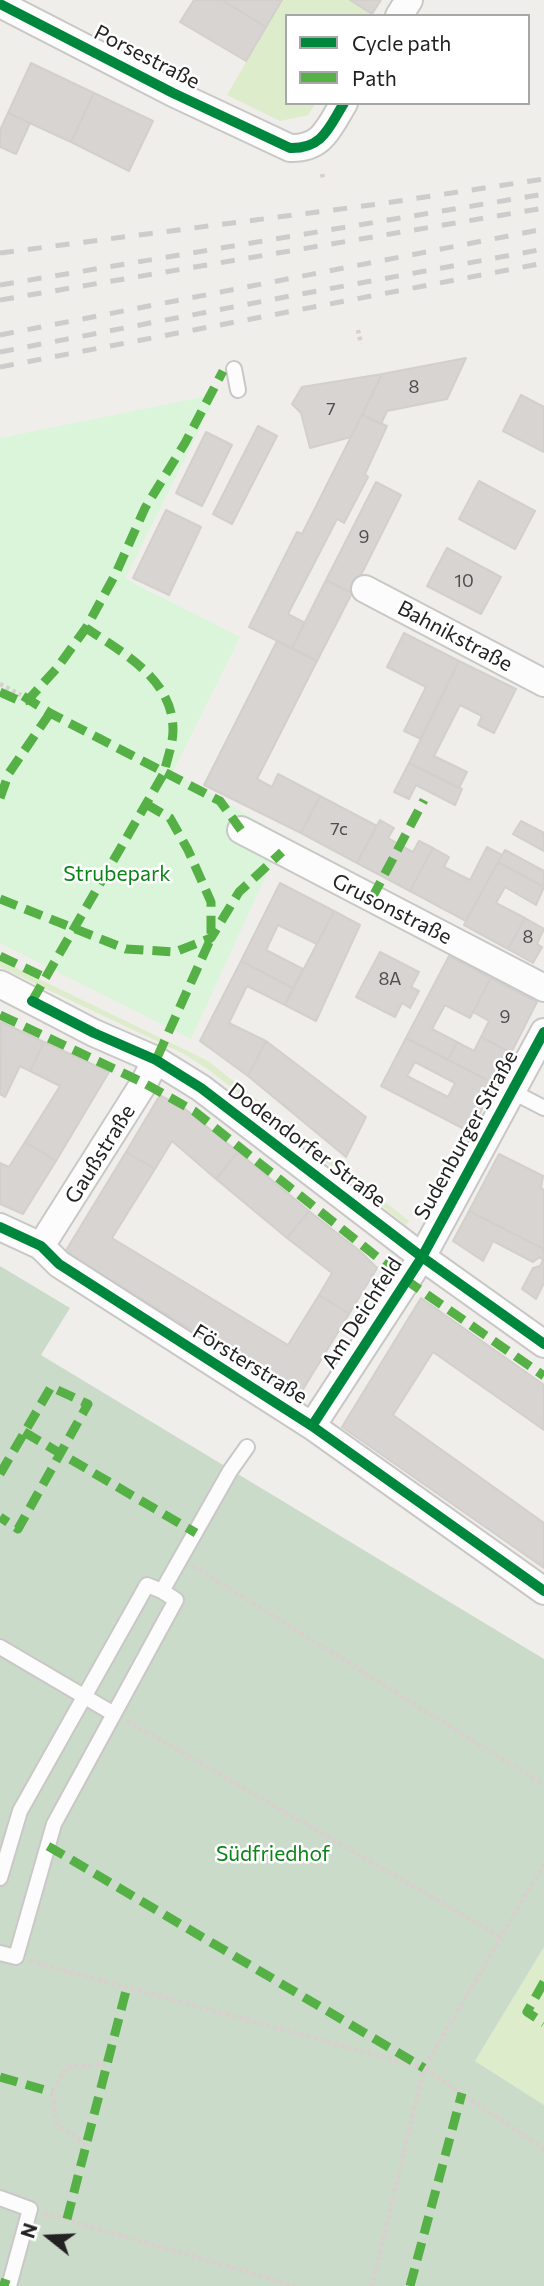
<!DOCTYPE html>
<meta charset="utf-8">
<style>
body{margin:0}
#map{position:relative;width:544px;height:2286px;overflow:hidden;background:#f0eeeb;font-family:Commissioner,sans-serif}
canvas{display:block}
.legend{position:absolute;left:285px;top:14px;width:245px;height:91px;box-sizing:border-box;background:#fff;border:2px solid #a7a7a7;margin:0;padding:9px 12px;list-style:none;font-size:21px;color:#222}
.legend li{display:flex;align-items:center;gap:14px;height:35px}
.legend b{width:35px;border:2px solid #a7a7a7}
.north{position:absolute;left:14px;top:2202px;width:70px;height:70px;-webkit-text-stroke:5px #fff;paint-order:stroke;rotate:288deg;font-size:19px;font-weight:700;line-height:28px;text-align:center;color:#222}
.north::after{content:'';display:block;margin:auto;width:24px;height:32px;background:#222;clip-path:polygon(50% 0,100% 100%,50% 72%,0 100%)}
</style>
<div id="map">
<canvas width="544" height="2286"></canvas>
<ul class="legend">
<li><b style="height:9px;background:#00873e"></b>Cycle path</li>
<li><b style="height:9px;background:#55b145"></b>Path</li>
</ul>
<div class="north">N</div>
</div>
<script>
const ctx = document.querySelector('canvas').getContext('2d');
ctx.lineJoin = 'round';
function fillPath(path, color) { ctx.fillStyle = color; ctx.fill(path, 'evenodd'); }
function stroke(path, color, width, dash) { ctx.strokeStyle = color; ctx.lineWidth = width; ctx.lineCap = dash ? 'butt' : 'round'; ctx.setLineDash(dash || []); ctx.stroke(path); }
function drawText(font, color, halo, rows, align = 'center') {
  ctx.font = font + ' Commissioner,sans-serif'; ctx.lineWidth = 5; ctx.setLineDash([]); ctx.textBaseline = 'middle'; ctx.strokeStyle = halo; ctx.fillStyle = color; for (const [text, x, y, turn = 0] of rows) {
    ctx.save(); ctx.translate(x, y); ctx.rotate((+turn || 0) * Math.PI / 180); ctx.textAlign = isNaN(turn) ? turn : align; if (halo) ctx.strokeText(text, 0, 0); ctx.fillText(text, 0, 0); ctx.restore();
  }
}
const grass = new Path2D(`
 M282 0H350L372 14 287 16V103H316L308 115 280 121 227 95Z
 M0 960 208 1061 409 1221 406 1225 209 1070 184 1054 0 967Z
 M544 1947V2105L475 2061Z`);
const cemetery = new Path2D(`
 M0 1266 70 1308 41 1355 544 1659V1947L475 2061 544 2105V2286H0Z`);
const park = new Path2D(`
 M217 394 125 579 240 637 173 772 284 836 191 1039 0 943V438Z`);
const building = new Path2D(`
 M194 0H222L266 27 246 61 180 22Z
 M222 0H282L266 27Z
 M350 0H381L372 14Z
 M31 63 94 93 71 142 8 113Z
 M94 93 153 121 129 171 71 142Z
 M8 113 30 123 16 154 0 147V130Z
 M466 358 447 399 387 411 381 424 362 415 382 374Z
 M382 374 351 437 310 448 301 413 292 404 302 387Z
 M521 395 544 407V452L503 431Z
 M362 415 387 426 365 474 368 477 344 523 337 519 288 614 305 623 292 648 249 627 297 532 302 534Z
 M258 426 277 436 232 524 213 514Z
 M206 432 232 445 202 506 176 493Z
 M479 481 535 511 515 549 459 519Z
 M376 482 401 495 352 593 326 580Z
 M166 510 201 527 169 595 133 578Z
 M447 548 501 577 481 614 427 586Z
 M326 580 352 593 317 661 292 648Z
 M404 633 459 661 421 739 404 731 426 687 387 667Z
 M277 641 317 661 257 779 272 787 278 774 320 796 301 833 204 785Z
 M459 661 516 689 494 733 478 725 482 716 460 705 434 756 467 772 459 788 409 763Z
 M409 763 462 789 455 805 416 785 409 799 394 792Z
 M320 796 377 826 357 863 301 833Z
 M380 820 394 828 388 838 413 852 419 841 433 848 410 891 357 863Z
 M521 821 544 833V851L513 834Z
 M487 847 502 855 466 921 410 891 433 848 449 857 444 867 470 880Z
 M505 850 544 871V887L498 862Z
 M498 862 544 887 536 905 505 887 496 903 525 918 508 949 464 925Z
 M280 883 334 911 317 944 278 925 266 950 303 969 293 988 241 961Z
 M334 911 360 925 316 1021 285 1005Z
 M525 918 544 929 537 944 542 947 533 963 508 949Z
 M380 952 419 972 411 987 419 991 410 1008 402 1003 395 1017 356 997Z
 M449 956 491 978 470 1018 445 1005 432 1029 457 1042 448 1060 406 1038Z
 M241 961 293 988 285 1005 247 986 229 1023 266 1041 248 1076 200 1041Z
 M491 978 537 1002 511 1053 481 1037 489 1021 473 1012Z
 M1 1022 44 1042 30 1071 20 1066 5 1097 0 1094Z
 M481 1037 511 1053 495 1084 448 1060 457 1042 474 1051Z
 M406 1038 495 1084 470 1132 381 1086ZM415 1062 455 1083 448 1097 407 1076Z
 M266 1041 366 1117 346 1157 248 1076Z
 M44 1042 109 1072 56 1161 25 1142 60 1086 30 1071Z
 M160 1095 185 1109 238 1152 216 1179 172 1141 155 1169 126 1152Z
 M25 1142 56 1161 23 1214 0 1204V1163L9 1167Z
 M126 1152 155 1169 112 1238 288 1345 319 1295 349 1314 299 1396 65 1252Z
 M238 1152 309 1211 287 1238 216 1179Z
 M499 1154 543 1176 541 1188 544 1190V1249L469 1211Z
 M309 1211 361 1252 377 1268 349 1314 319 1295 332 1273 287 1238Z
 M469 1211 544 1249V1283L536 1299 522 1289 533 1268 540 1266 543 1260 540 1257 533 1262 493 1241 483 1261 453 1241Z
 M421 1298 544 1385V1430L433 1352 393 1415 544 1523V1568L342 1427Z`);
const path = new Path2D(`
 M322 174 323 178
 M358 330 361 344
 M0 684 21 695
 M193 1566 544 1785
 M127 1721 501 1937
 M544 1864 424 2068 544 2149
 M30 1961 424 2068 372 2286
 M86 2145 57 2124 52 2092 67 2067 107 2064
 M44 2213 295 2286`);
const lane = new Path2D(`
 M234 369 238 390
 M513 1092 544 1108
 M0 1647 114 1714
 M0 1878 20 1811 147 1585 162 1591 230 1471 247 1447
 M0 1953 16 1957 54 1824 176 1600 162 1591
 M0 2198 30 2209 9 2286`);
const street = new Path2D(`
 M0 4 173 93 290 148C323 149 329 127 344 103
 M399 16 409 0
 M365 589 544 683
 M241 830 544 988
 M0 984 94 1033 156 1060 201 1088 422 1257 544 1344
 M0 1227 41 1246 59 1264 312 1426 544 1591
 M41 1246 144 1083 156 1060
 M312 1426 422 1257 544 1032`);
const rail = new Path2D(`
 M0 253 379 204 544 179
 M0 285 544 194
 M0 300 544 208
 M0 335 544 229
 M0 352 285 297 544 249
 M0 367 544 263`);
const quiet = new Path2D(`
 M0 692 22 702 28 700 57 668 86 628 116 573 145 508 185 443 223 371
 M23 696 50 713 220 801 241 830
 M0 798 9 773 50 713
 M146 804 170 818 188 850 211 902V938L156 1060
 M372 898 424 800
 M0 899 126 949 175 952 211 938 239 892 282 852
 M0 956 46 978
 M32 1001 164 773C167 759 173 744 173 730 173 679 123 653 86 628
 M0 1015 144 1083 194 1111 406 1280 544 1376
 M24 1432 196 1533
 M0 1474 51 1387 88 1404 18 1529 0 1517
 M48 1846 424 2068
 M544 1982 527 2012 544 2023
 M0 2077 52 2092
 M67 2219 127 1987
 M0 2282 9 2285
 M410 2286 462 2093`);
const cycleway = new Path2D(`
 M0 4 173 93 290 148C323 149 329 127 344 103
 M32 1001 94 1033 156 1060 201 1088 422 1257 544 1344
 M0 1227 41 1246 59 1264 312 1426 544 1591
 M312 1426 422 1257 544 1032`);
const numberNames = [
 ["8",414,387],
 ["7",331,409],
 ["9",364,537],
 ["10",464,581],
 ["7c",339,829],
 ["8",528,937],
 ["8A",390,979],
 ["9",505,1017]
];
const streetNames = [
 ["Porsestraße",147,57,27],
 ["Bahnikstraße",455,636,28],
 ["Grusonstraße",392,909,27],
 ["Sudenburger Straße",466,1135,-61],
 ["Dodendorfer Straße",307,1145,37],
 ["Gaußstraße",100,1154,-58],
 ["Am Deichfeld",362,1313,-57],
 ["Försterstraße",250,1364,32]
];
const parkNames = [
 ["Strubepark",117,874],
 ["Südfriedhof",273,1854]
];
fillPath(grass, '#ddeccb');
fillPath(cemetery, '#cadbca');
fillPath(park, '#daf5da');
fillPath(building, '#d7d4d2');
stroke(building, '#d3d0cc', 2);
stroke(lane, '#c9c8c7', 18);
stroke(street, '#c9c8c7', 30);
stroke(path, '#dccecd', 4.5, [3.5, 3.5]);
stroke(lane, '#fdfcfc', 14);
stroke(street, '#fdfcfc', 26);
stroke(rail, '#ccc', 5, [14, 14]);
stroke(quiet, '#55b145', 9, [18, 9]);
stroke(cycleway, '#00873e', 10);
drawText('18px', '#4f4e4e', null, numberNames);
drawText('21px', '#222', '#fff', streetNames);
drawText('21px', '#0c8416', '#fff', parkNames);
</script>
